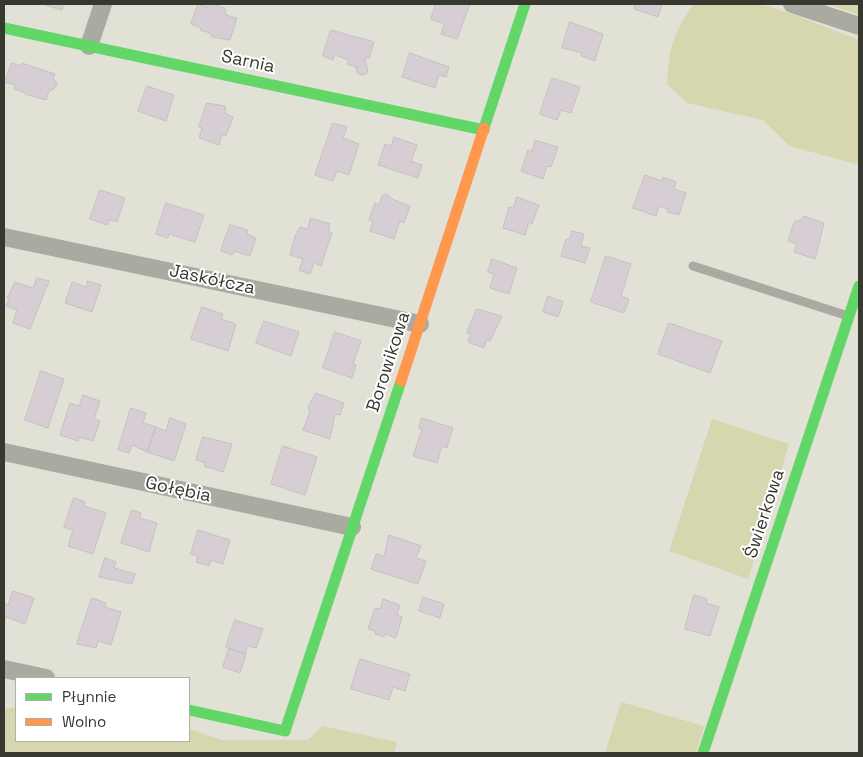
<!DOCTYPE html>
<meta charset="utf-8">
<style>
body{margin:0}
#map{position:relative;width:863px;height:757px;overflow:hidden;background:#e1e1d6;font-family:"Space Grotesk",sans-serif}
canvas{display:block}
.frame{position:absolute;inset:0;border:5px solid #373830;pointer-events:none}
.legend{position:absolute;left:15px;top:677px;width:175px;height:65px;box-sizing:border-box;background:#fff;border:1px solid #afafac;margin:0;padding:6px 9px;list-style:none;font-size:15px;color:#373830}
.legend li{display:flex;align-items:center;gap:10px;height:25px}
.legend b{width:25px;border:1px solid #afafac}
</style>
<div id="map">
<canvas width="863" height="757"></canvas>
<div class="frame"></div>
<ul class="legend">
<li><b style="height:6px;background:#63d668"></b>Płynnie</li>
<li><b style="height:6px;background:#ff974d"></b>Wolno</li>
</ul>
</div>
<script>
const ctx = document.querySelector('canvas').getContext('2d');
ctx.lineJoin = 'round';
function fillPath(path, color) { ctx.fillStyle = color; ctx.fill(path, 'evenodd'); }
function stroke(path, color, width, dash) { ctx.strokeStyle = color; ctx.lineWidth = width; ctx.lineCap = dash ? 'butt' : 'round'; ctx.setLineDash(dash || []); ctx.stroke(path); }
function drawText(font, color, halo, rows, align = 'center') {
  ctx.font = font + ' "Space Grotesk",sans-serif'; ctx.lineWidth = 4; ctx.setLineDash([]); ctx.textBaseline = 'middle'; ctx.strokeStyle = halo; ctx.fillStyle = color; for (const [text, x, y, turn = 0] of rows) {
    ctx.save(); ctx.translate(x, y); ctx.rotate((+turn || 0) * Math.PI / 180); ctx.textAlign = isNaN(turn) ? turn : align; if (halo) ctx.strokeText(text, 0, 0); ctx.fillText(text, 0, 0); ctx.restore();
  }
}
const green = new Path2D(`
 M694 4H760L792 14 859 40V165L790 146 763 120 687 103 667 84C668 50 674 31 694 4Z
 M827 4H859V15Z
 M712 419 789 444 748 579 669 551Z
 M621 702 704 726 696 753H605Z
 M16 707V741H189V729L222 740H308L322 726 397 742 394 753H4V709Z`);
const building = new Path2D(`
 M43 4H64L62 10Z
 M198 4 208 7 212 4 225 8 226 15 237 18 230 40 212 37 210 33 200 30 201 28 191 24Z
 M436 4H470L457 39 441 34 444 24 431 19Z
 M635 4H662L658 17 634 9Z
 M570 22 603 34 595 61 581 56 582 53 562 48Z
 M331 30 374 42 369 58 366 57 365 62 368 68 367 73 362 75 357 73 356 67 347 64 349 60 335 55 333 60 323 56Z
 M410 53 449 67 446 77 439 75 435 88 402 77Z
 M12 63 21 66 22 63 55 74 53 78 57 83 54 89 49 91 46 100 25 94 26 93 14 89 15 85 5 82Z
 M552 78 580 87 571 113 561 110 557 120 540 114Z
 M147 86 174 95 166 121 138 111Z
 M207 103 225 106 226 114 233 117 226 136 222 135 219 145 199 138 202 128 199 127Z
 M333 123 347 127 343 138 359 144 349 175 337 171 333 181 315 175Z
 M394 137 417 145 411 161 422 165 418 178 378 165 385 144 391 146Z
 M535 140 558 147 551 167 547 166 543 179 521 171 528 150 532 151Z
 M645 175 662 181 663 177 676 182 674 189 686 193 679 215 667 212 668 209 659 206 656 216 633 208Z
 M100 190 125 198 117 222 109 220 107 225 90 219Z
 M386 194 392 199 410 206 404 223 400 221 394 239 370 231 373 222 369 220 375 203 379 205 382 196Z
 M517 197 539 205 532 224 529 222 525 235 503 228 509 207 513 208Z
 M166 203 204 215 195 242 169 234 168 238 156 234Z
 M804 216 824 223 815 259 794 252 797 244 788 241 794 222 803 219Z
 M311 218 330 224 328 231 332 233 321 266 314 263 310 274 299 270 303 259 290 255 295 236 300 227 307 229Z
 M230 225 248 230 247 234 256 238 250 256 234 251 232 255 221 251Z
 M572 231 584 234 581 246 590 248 585 263 561 256 566 239 569 240Z
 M606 256 631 264 621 296 629 299 624 313 591 302Z
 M492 259 517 268 509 294 490 288 494 274 488 272Z
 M37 278 49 281 30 329 13 323 17 310 6 306 9 299 7 298 15 282 33 288Z
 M88 281 101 285 92 312 65 303 72 282 86 287Z
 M548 296 563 302 558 317 543 312Z
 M202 307 223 314 221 319 236 324 228 351 191 339Z
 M477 309 502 316 490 341 487 339 484 348 468 342 471 334 467 333Z
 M264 321 299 332 291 356 256 343Z
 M669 323 722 341 710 373 658 354Z
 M335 332 361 341 353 364 356 365 352 378 323 368Z
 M41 371 64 379 48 428 25 420Z
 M316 393 344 403 340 415 335 414 330 439 303 430 310 411 308 408Z
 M83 395 100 401 94 419 100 421 93 441 79 437 78 441 60 435 70 403 79 406Z
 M131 408 146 413 143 423 156 427 147 452 132 445 129 453 118 450Z
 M170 418 186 424 174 461 147 452 156 427 166 431Z
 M422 418 453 428 447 448 442 446 437 463 413 456 422 429 419 428Z
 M203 437 232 444 223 472 204 466 205 463 196 460Z
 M283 446 317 457 305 495 271 484Z
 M74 498 85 502 84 506 106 513 93 554 68 546 73 530 64 527Z
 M132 510 141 513 140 518 157 523 149 552 121 543Z
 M198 530 230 540 223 564 211 560 209 566 196 562 198 556 191 554Z
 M389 535 421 546 416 558 426 561 418 584 371 569 376 554 384 556Z
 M105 558 116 562 114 568 135 574 132 584 99 577Z
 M13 591 34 598 25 624 6 617 4 622V603L8 605Z
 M694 595 707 599 706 603 719 607 710 636 685 629Z
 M423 597 444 604 440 618 419 611Z
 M92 598 106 603 105 607 121 612 111 645 98 641 96 648 77 644Z
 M383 599 400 605 397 615 402 617 396 638 385 634 384 637 375 634V631L368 629 375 608 380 609Z
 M235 620 263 629 256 648 248 646 245 654 226 647Z
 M229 648 246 654 240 673 223 667Z
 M360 659 410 674 405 691 393 687 389 700 351 689Z`);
const lane = new Path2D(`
 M693 266 848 316`);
const street = new Path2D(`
 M792 4 859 26
 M89 46 103 4
 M4 237 420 324
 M4 452 352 527
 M4 669 46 678`);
const fast = new Path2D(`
 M4 28 484 130
 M484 128 525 4
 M189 710 285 731 401 381
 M703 753 859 286`);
const slow = new Path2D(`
 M401 381 484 128`);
const streetNames = [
 ["Sarnia",248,62,12],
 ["Jaskółcza",212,280,12],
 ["Borowikowa",389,362,-72],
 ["Gołębia",178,490,12],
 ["Świerkowa",765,514,-72]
];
fillPath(green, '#d6d7ae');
fillPath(building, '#d6ced4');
stroke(building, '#c3c1bf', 1);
stroke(lane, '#aaaaa0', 9);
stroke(street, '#aaaaa0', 18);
stroke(fast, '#63d668', 11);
stroke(slow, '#ff974d', 11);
drawText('18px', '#373830', '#fff', streetNames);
</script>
